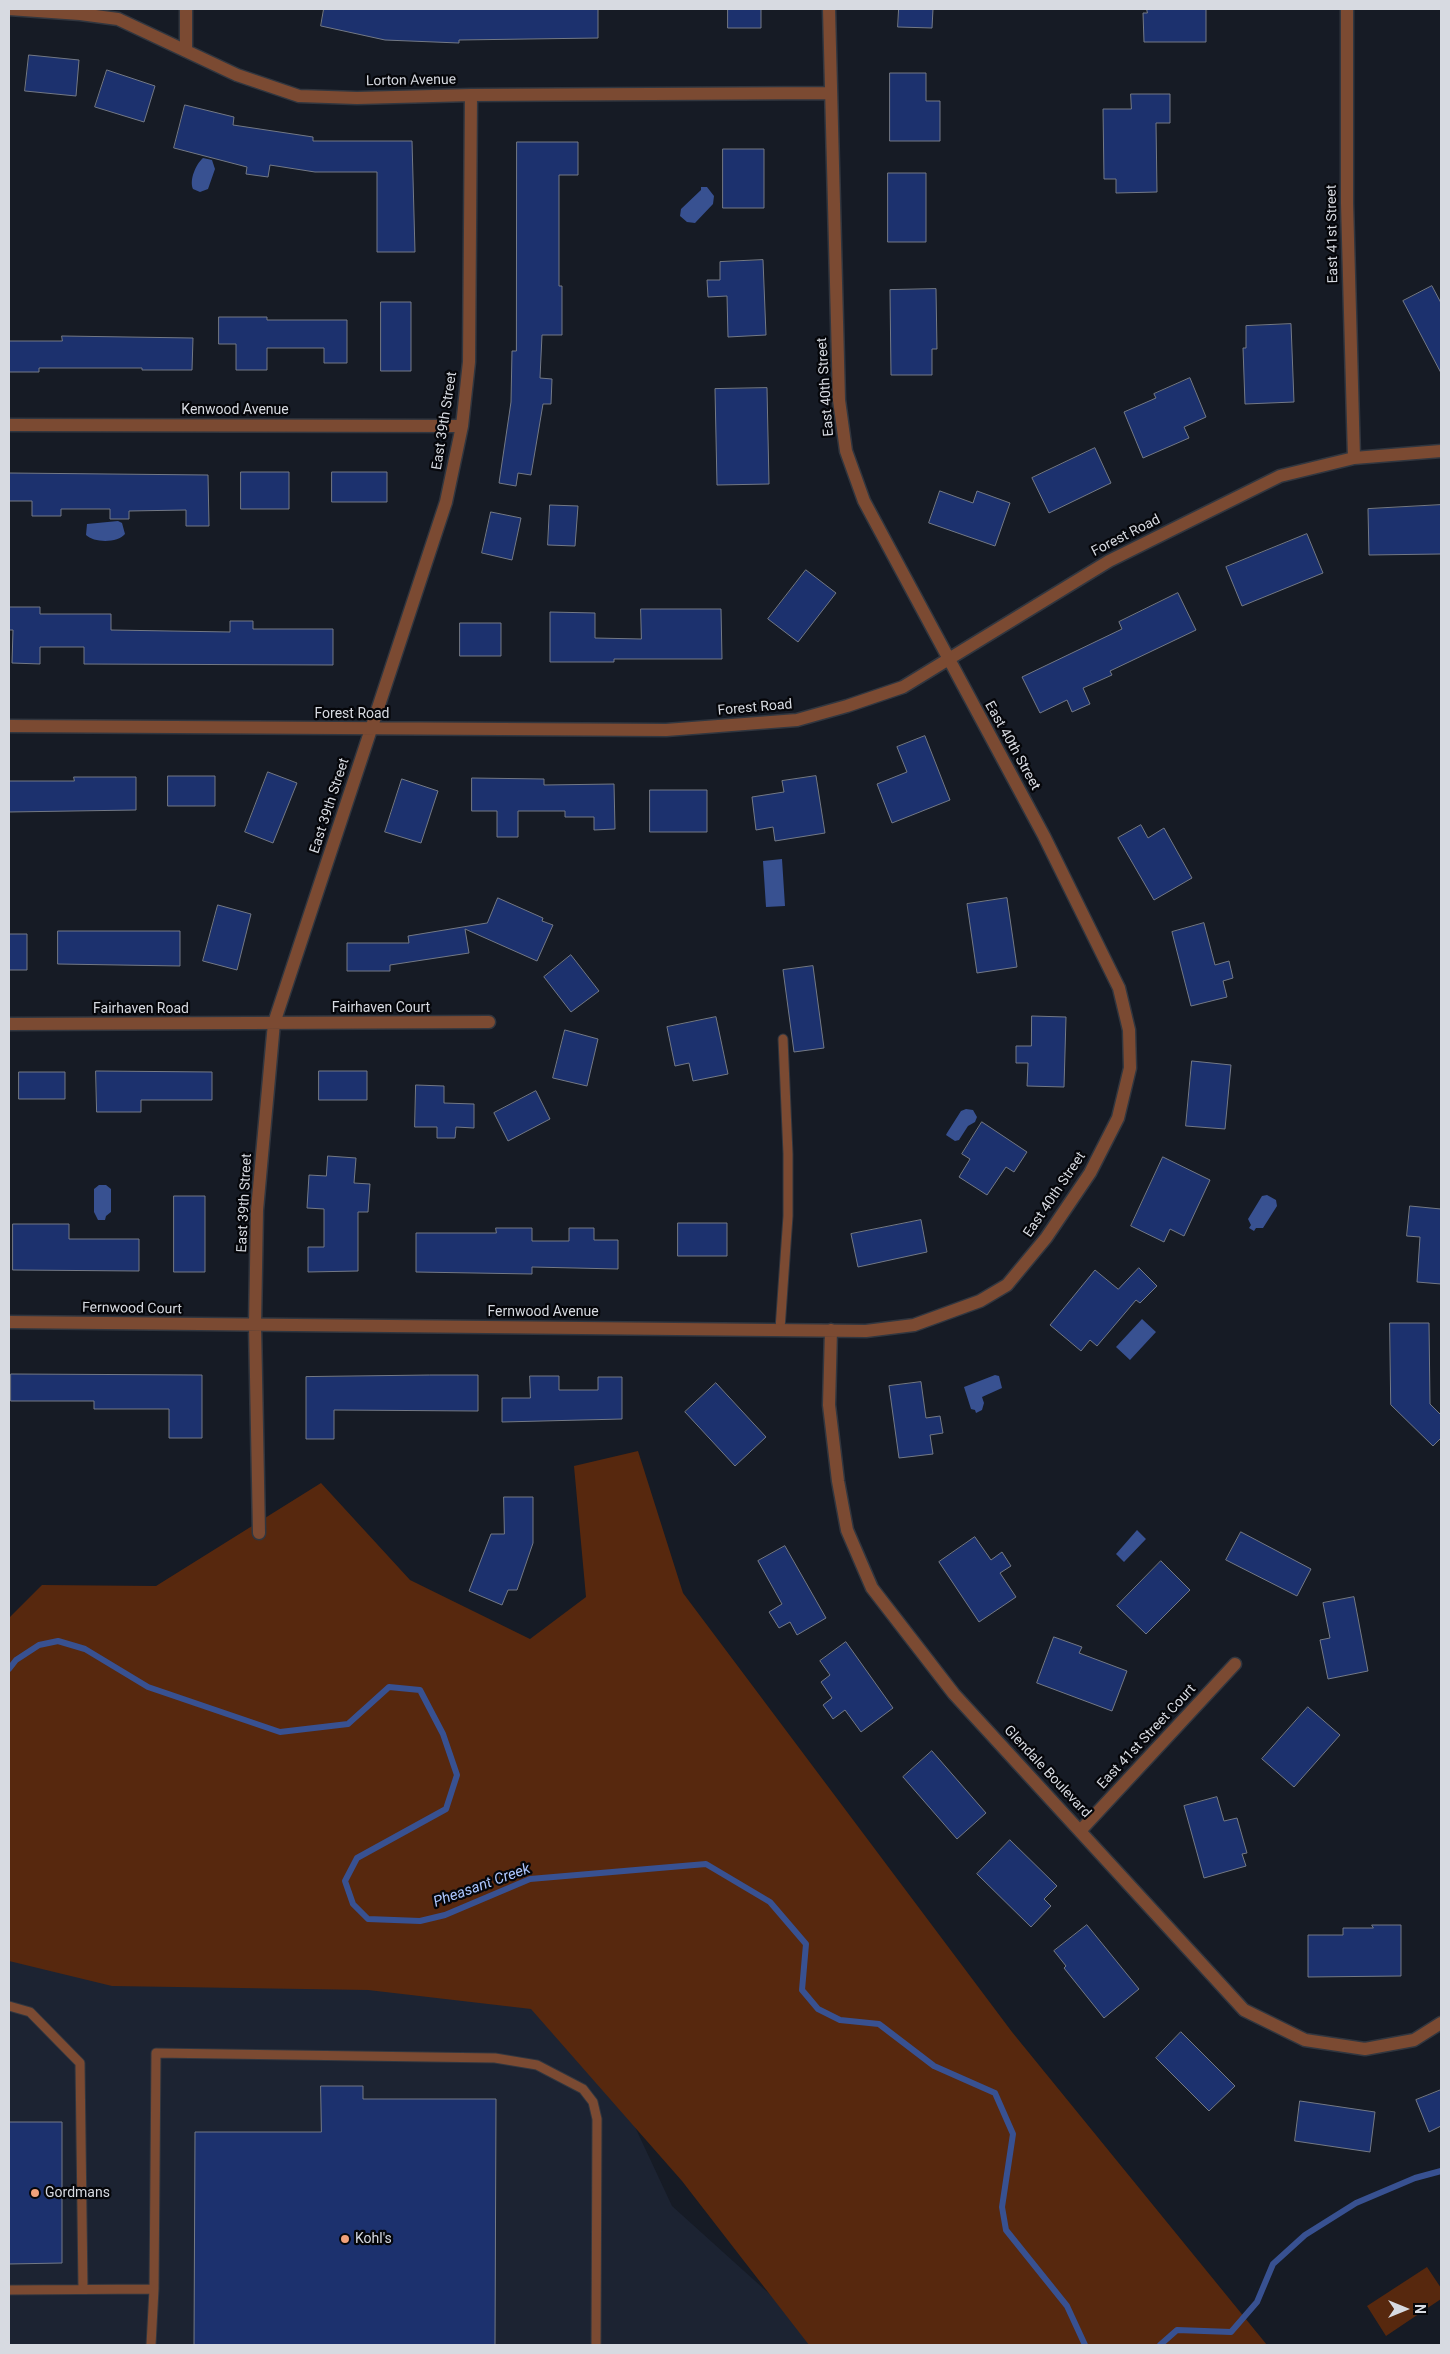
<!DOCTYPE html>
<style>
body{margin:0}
#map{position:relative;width:1450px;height:2354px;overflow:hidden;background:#161b25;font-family:Roboto,sans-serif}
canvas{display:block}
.frame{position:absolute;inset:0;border:10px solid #d7dae1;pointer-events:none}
.north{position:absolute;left:1380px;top:2284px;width:50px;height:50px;-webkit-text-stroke:4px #05060a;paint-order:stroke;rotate:90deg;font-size:14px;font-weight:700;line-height:20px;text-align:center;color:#d7dae1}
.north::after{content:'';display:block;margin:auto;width:18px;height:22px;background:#d7dae1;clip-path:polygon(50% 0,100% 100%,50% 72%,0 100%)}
</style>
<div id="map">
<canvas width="1450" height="2354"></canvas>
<div class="frame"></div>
<div class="north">N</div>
</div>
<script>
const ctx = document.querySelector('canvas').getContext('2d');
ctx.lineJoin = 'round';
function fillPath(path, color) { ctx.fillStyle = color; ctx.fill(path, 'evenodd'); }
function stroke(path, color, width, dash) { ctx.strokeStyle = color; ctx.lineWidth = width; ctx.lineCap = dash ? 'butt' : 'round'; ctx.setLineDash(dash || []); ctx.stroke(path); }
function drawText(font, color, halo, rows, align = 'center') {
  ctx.font = font + ' Roboto,sans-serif'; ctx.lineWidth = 4.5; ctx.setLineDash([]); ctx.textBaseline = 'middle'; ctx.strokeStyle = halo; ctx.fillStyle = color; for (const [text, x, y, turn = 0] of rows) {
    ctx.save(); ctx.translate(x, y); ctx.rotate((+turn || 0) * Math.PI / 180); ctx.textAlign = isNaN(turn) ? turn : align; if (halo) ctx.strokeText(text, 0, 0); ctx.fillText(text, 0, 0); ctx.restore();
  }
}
const built = new Path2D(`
 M9 1905 530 1913 607 2067 672 2206 826 2345H9Z`);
const green = new Path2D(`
 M638 1451 683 1593 1012 2032 1267 2345H809L682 2181 531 2009 368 1990 112 1986 9 1961V1618L42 1585 156 1586 321 1483 410 1580 530 1639 586 1597 574 1466Z
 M1427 2267 1441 2288V2299L1386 2336 1367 2306Z`);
const water = new Path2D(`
 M203 158 212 160 215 169 208 189 200 192 193 189C189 180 196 164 203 158Z
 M701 187H707L714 196 713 204 695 223 687 222 680 216 681 209 701 190Z
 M118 521 122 523 125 534C118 543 94 543 86 535L87 524Z
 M782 859 785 906 766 907 763 861Z
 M966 1109 973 1110 977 1117 975 1122 968 1126 959 1140 955 1141 946 1135 947 1133 961 1111Z
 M99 1185H106L111 1189V1212L106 1216 105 1220H98L94 1212V1189Z
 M1267 1195 1276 1200 1277 1206 1263 1228H1256L1254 1231 1249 1228 1251 1225 1248 1219 1262 1196Z
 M1142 1319 1156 1332 1130 1360 1116 1347Z
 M995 1375 999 1376 1002 1388 982 1397 984 1403 982 1410 976 1413 975 1410 971 1409 964 1387Z
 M1137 1530 1146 1539 1124 1562 1116 1554Z`);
const stream = new Path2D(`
 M9 1669 16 1660 39 1645 58 1641 85 1649 148 1687 280 1732 348 1724 389 1687 420 1690 443 1734 457 1775 446 1809 357 1858 345 1881 353 1904 368 1919 420 1921 445 1915 530 1879 706 1864 770 1902 806 1944 802 1990 818 2009 840 2020 879 2024 934 2066 995 2093 1013 2134 1002 2207 1006 2230 1067 2306 1085 2345
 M1160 2345 1177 2330 1231 2332 1257 2302 1273 2264 1305 2235 1356 2203 1415 2178 1441 2171`);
const building = new Path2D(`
 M324 9H598V38L459 40V43L385 40 321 26Z
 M728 9H761V28H728Z
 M899 9H933L932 28 898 27Z
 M1147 9H1206V42H1144L1143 13H1147Z
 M29 55 79 60 76 96 25 91Z
 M107 70 155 86 144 122 95 107Z
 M890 73H926V101H940V141H890Z
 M1131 94H1170V123H1156L1157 192 1116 193V179H1104L1103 109H1131Z
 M185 105 234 117 233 125 313 137V141H412L415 252H377V172H315L270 165 268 177 246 174 247 167 174 148Z
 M517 142H578V175H559V286H562V335H542L540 378 552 379 551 404H543L531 475 518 473 516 486 499 483 511 402 512 351H516Z
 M723 149H764V208H723Z
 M888 173H926V242H888Z
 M763 260 766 335 728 337 727 296 708 297 707 280H720V262Z
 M1432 286 1441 303V373L1403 301Z
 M936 289 937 349H932V375H891L890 290Z
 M381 302H411V371H381Z
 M219 317H267V320H347V363H324V348H267V370H236V344H219Z
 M1291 324 1294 402 1245 404 1243 348H1246V326Z
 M62 336 193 338 192 370H142V368H39V372H9V341H62Z
 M1190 378 1206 417 1184 427 1189 438 1143 458 1124 412 1156 398 1154 394Z
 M767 388 769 484 717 485 715 389Z
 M1095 448 1111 483 1049 513 1032 478Z
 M241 472H289V509H241Z
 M332 472H387V502H332Z
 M9 473 208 475 209 526H186V510L129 511V519H110V509H61V516H32V501H9Z
 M940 491 973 503 977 491 1010 503 995 546 929 523Z
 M550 505 578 506 575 546 548 545Z
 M1441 505V554L1369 555 1368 509Z
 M491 512 521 518 512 560 482 553Z
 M1307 534 1323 573 1242 606 1226 567Z
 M806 570 836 593 798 642 768 619Z
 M1178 593 1196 630 1110 671 1112 675 1083 688 1090 704 1072 712 1067 700 1040 713 1022 677 1122 629 1119 622Z
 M9 607H40V614H111V630L230 632V621H253V629H333V665L84 664V647H40V664L12 663 13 630H9Z
 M641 609H721L722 659H614V662H550V612L595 613V638L641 639Z
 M460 623H501V656H460Z
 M925 736 950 800 892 823 877 784 907 772 897 747Z
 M268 772 297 783 273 843 245 832Z
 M168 776H215V806H168Z
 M816 776 825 833 775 841 773 827 756 830 752 797 784 792 782 781Z
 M74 777H136V810L9 812V781H74Z
 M472 778 544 779V785L614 784 615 829 594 830V817H565V811H518V837H497V811H472Z
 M402 779 438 791 421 843 385 832Z
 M650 790H707V832H650Z
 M1141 825 1148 838 1164 828 1192 878 1154 900 1118 838Z
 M498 898 543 918 542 921 553 925 537 961 465 929 469 953 390 965V971H347V943H409L408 936 487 923Z
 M1007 898 1017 967 977 973 967 904Z
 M218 905 251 914 237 970 203 961Z
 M1204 923 1215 965 1229 961 1233 978 1223 981 1227 997 1191 1006 1172 932Z
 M58 931H180V966L58 964Z
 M9 934H27V970H9Z
 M571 955 599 991 571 1012 544 977Z
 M813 966 824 1048 794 1052 783 970Z
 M1032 1016 1066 1017 1064 1087 1027 1086 1028 1063H1016V1046H1031Z
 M716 1017 728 1074 693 1081 689 1063 675 1066 667 1027Z
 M565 1030 598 1039 587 1086 553 1078Z
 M1192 1061 1231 1065 1225 1129 1186 1126Z
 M96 1071 212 1072V1100H141V1112H97Z
 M319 1071H367V1100H319Z
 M19 1072H65V1099H19Z
 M416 1085 444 1086V1103L474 1104V1128L456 1127 455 1138H437V1127H415Z
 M536 1091 550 1119 508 1141 494 1113Z
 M982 1122 1027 1152 1014 1172 1006 1167 987 1195 959 1177 970 1159 962 1154Z
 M328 1156 356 1158 354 1183 370 1184 368 1212H358V1271L308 1272V1247H324V1209L307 1208 309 1175 326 1176Z
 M1163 1157 1210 1180 1184 1236 1170 1229 1164 1242 1131 1226Z
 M174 1196H205V1272H174Z
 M1410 1206 1441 1209V1284L1417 1282 1420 1237 1407 1236Z
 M921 1220 927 1252 858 1267 851 1234Z
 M678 1223H727V1256H678Z
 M13 1224H69V1239H139V1271L13 1270Z
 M496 1228H532V1241H569V1228H594V1240H618V1269L532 1267V1274L416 1272V1233H496Z
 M1139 1268 1157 1286 1140 1303 1136 1300 1097 1346 1090 1340 1081 1351 1050 1325 1095 1270 1118 1289Z
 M1390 1323H1429L1430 1404 1441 1415V1438L1433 1446 1391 1405Z
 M11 1374 202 1375V1438H169V1409H94V1401H11Z
 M430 1375H478V1411L334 1410V1439H306V1377Z
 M530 1376H559V1390H598V1377H622V1419L502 1422V1398H530Z
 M921 1382 926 1418 940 1416 943 1433 930 1435 933 1454 899 1458 889 1386Z
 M716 1383 766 1437 735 1466 685 1412Z
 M504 1497H533V1543L517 1590H508L502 1605 469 1591 491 1534H504Z
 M1241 1532 1311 1569 1297 1596 1226 1560Z
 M975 1537 991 1560 1002 1552 1011 1566 1000 1573 1016 1597 979 1622 939 1562Z
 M785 1546 826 1618 797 1635 790 1622 779 1628 769 1612 782 1604 758 1561Z
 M1161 1561 1190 1590 1146 1634 1117 1606Z
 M1354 1597 1368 1671 1328 1679 1320 1640 1330 1638 1323 1603Z
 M1054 1637 1082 1647 1079 1653 1127 1671 1112 1711 1037 1683Z
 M846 1642 893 1708 861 1732 845 1710 833 1719 823 1705 832 1698 821 1682 830 1675 820 1661Z
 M1308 1707 1340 1735 1294 1787 1262 1759Z
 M932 1751 986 1813 957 1839 903 1777Z
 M1217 1797 1224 1821 1237 1818 1247 1853 1242 1854 1246 1866 1204 1878 1184 1806Z
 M1010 1840 1057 1886 1044 1899 1051 1906 1031 1927 977 1874Z
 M1087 1925 1139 1989 1104 2018 1064 1968 1066 1966 1054 1951Z
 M1372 1925H1401V1976L1308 1977V1935H1343V1928H1373Z
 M1181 2032 1235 2086 1209 2111 1156 2058Z
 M321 2086H363V2099H496L495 2345H194L195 2132H321Z
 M1441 2090V2126L1429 2132 1416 2100Z
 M1300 2101 1375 2112 1370 2152 1295 2141Z
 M9 2122H62V2263L9 2264Z`);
const service = new Path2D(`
 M780 1329 788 1216V1154L783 1039
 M9 2006 30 2012 80 2063 83 2289
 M9 2290 154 2289
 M151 2345 154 2289 156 2053 495 2058 537 2065 583 2089 593 2102 597 2119 596 2345`);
const minor = new Path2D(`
 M9 9 80 14 118 19 237 75 299 96 357 98 471 95 830 93
 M1347 9V203L1354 458
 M186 51V9
 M9 425 462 426
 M9 726 666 730 797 720 847 706 903 687 1109 561 1280 476 1354 458 1441 451
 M9 1024 489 1022
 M9 1322 866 1331 914 1325 980 1301 1007 1285 1046 1238 1090 1173 1118 1118 1130 1068 1129 1030 1119 988 1044 836 864 501 846 451 839 400 829 9
 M831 1330 829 1405 838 1481 847 1530 872 1588 954 1694 1244 2010 1305 2040 1365 2049 1414 2040 1441 2023
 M259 1533 255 1325 257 1210 274 1023 446 502 462 426 469 362 471 95
 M1080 1831 1235 1664`);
const markers = [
 [35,2193,5,"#f1a27b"],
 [345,2239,5,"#f1a27b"]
];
const streetNames = [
 ["Lorton Avenue",411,81,-1],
 ["East 41st Street",1333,234,-91],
 ["East 40th Street",826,387,-94],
 ["Kenwood Avenue",235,410],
 ["East 39th Street",445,421,-81],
 ["Forest Road",1126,536,-27],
 ["Forest Road",755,708,-5],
 ["Forest Road",352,714],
 ["East 40th Street",1012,746,61],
 ["East 39th Street",330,806,-72],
 ["Fairhaven Court",381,1008],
 ["Fairhaven Road",141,1009],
 ["East 40th Street",1055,1195,-56],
 ["East 39th Street",245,1203,-87],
 ["Fernwood Court",132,1309,1],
 ["Fernwood Avenue",543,1312],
 ["East 41st Street Court",1147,1737,-47],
 ["Glendale Boulevard",1047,1772,47]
];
const poiNames = [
 ["Gordmans",45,2193],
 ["Kohl's",355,2239]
];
const waterNames = [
 ["Pheasant Creek",482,1886,-20]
];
fillPath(built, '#1c2332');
fillPath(green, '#57280e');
fillPath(water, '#385191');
stroke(stream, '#385191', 6);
fillPath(building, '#1c316e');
stroke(building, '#737985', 1);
stroke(service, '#31363f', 11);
stroke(minor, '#31363f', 15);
stroke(service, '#7b4a32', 9);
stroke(minor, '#7b4a32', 12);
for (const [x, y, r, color] of markers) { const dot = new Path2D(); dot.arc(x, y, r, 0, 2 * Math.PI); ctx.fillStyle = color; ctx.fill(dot); stroke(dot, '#05060a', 2); }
drawText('14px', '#d7dae1', '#05060a', streetNames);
drawText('14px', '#d7dae1', '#05060a', poiNames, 'left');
drawText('italic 15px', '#adc6fe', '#05060a', waterNames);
</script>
